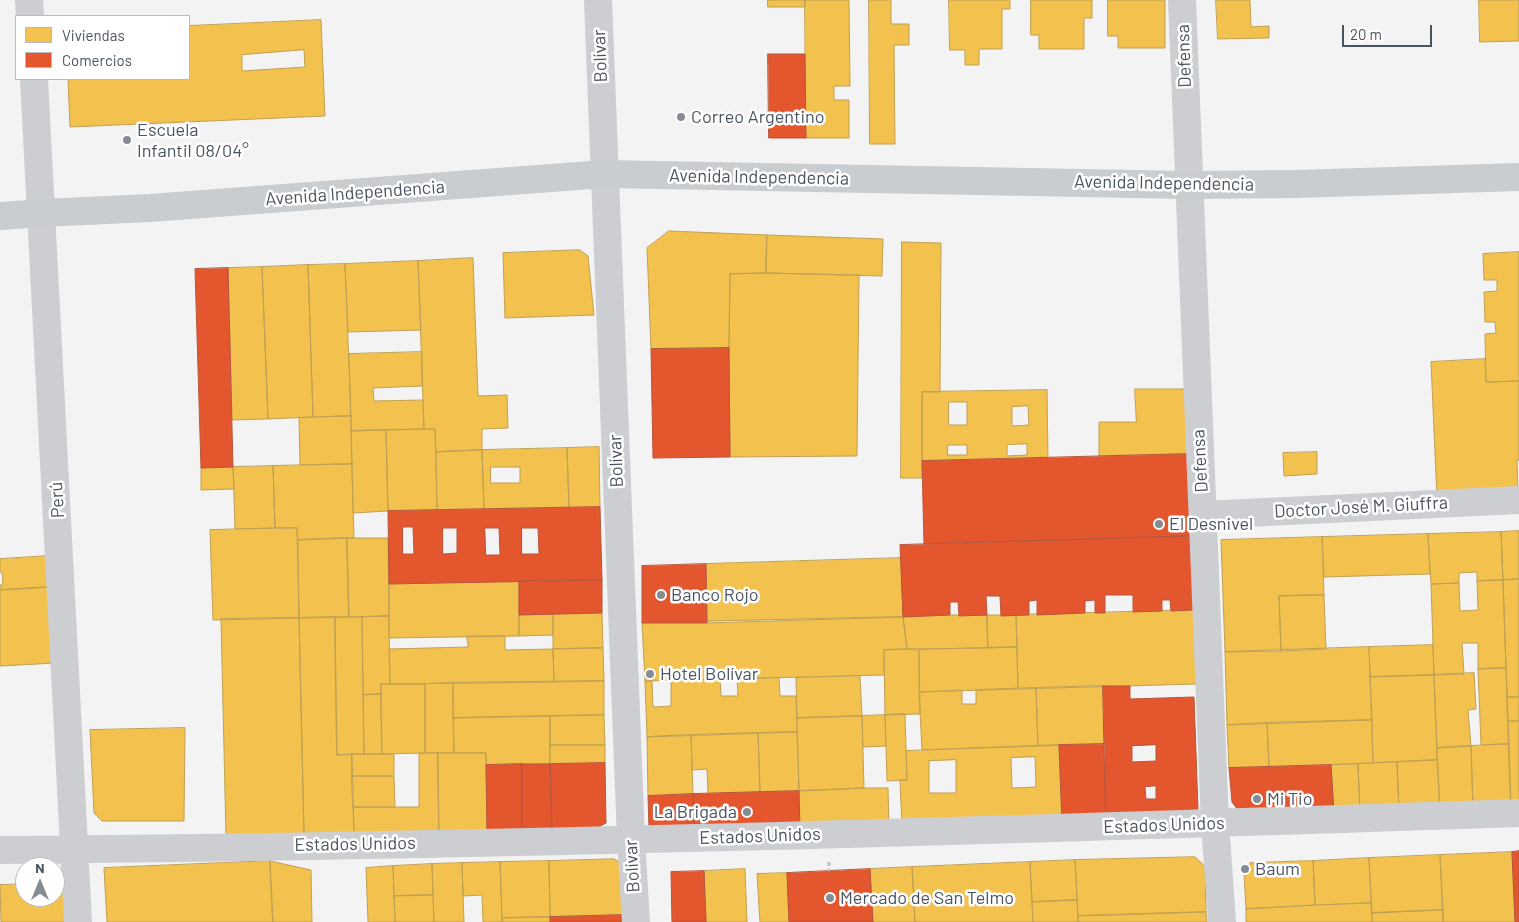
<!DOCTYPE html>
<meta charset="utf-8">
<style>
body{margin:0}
#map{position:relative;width:1519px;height:922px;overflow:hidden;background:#f3f3f3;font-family:Barlow,sans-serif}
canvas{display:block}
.legend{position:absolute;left:15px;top:15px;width:175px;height:65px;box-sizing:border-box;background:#fff;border:1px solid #b7bbbf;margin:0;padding:6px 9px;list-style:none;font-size:15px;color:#4a5460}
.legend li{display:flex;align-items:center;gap:10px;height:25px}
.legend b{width:25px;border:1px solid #b7bbbf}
.north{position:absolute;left:15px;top:857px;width:50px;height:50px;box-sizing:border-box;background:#fff;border:1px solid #b7bbbf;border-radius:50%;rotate:0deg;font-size:14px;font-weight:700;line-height:20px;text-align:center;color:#4a5460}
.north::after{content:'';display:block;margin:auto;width:18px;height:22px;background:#858c93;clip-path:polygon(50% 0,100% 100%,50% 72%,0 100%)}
.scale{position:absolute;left:1342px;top:25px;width:90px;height:22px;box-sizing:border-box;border:2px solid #4a5460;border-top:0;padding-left:6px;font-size:15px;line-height:18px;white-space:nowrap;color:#4a5460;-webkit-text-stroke:4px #fff;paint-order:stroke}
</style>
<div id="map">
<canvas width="1519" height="922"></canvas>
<ul class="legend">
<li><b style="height:14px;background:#f2c14e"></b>Viviendas</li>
<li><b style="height:14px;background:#e4572e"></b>Comercios</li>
</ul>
<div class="north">N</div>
<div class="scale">20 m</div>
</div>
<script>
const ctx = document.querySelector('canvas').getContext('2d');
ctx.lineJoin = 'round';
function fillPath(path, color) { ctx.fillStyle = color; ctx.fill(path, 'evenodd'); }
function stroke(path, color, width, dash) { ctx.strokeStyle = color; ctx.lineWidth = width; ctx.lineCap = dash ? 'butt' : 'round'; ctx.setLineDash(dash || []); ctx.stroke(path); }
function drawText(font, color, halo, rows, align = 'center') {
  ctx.font = font + ' Barlow,sans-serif'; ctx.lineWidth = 5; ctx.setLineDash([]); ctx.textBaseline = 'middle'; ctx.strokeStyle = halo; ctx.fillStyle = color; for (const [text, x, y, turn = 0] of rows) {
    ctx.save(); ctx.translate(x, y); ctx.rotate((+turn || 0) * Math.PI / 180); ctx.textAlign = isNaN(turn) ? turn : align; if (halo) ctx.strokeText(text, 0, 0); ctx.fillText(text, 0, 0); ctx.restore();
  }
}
const homes = new Path2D(`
 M768 0H805V7H768Z
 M805 0H849L850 86H834V100H849V138H806Z
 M869 0H891V24H909V45H894L895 144H870Z
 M949 0H1010V9H1002V49H979V65H965V50H950Z
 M1031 0H1092V18H1084V49H1039V35H1031Z
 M1108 0H1165V48H1118V36H1108Z
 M1216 0H1250L1251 27 1269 26V38L1218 39Z
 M1479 0H1519V41L1480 42Z
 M321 20 325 116 70 127 68 79H189V26ZM304 50 305 67 242 71V55Z
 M669 231 767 235 766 273 730 274 729 348 651 349 647 248Z
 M767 235 883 239 882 276 766 273Z
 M902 242 941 243 940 392H922V478H901Z
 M580 250 588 256 594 315 505 318 503 253Z
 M1519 252V381L1486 382 1485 334 1496 333 1495 322H1485L1484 292 1497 291V280H1484L1483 254Z
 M473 258 478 396 507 395 508 428 482 429V450L436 452 435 429H424L418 261Z
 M418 261 421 330 348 332 345 264Z
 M345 264 351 416 313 417 308 265Z
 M308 265 313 417 268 419 262 267Z
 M262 267 268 419 232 420 228 268Z
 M766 273 859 275 857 456 730 457 729 348 730 274Z
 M422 352V386L373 388 374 401 423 400 424 429 351 431 349 354Z
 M1485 359 1486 382 1519 381V460H1517L1518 495 1437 498 1431 362Z
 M1135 389H1188L1189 454 1099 456V422H1136Z
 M1047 390 1048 459 922 461V392ZM949 402H967V425H949ZM1028 406 1029 425 1012 426V407ZM1027 444V455L1007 456V445ZM948 445H967V455H948Z
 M351 416 352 464 300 465 299 418Z
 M424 429H435L437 510 388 511 386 430Z
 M386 430 388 511 353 513 351 431Z
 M599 447 600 507 569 508 567 448Z
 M567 448 569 508 484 509 482 450ZM491 467H520V483H491Z
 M482 450 484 509 437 510 436 452Z
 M1317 452V474L1284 476 1283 453Z
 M352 464 354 538 298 540 297 528H275L273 466Z
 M273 466 275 528 235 529 233 467Z
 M233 467 234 489 201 490V468Z
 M297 528 299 618 213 620 210 530Z
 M1519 531V579L1503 580 1501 532Z
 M1501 532 1503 580 1477 581V572L1459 573V583L1431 584 1428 534Z
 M1428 534 1430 574 1324 577 1322 537Z
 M1322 537 1324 595 1279 596 1281 651 1225 652 1221 540Z
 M347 538H388L389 616 349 617Z
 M347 538 349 617 299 618 298 540Z
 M49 556 52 587 0 590V585H3L2 572H0V559Z
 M901 558 903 617 707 623 706 564Z
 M1519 579V697H1507L1503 580Z
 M1503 580 1506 668 1478 669V643H1462L1464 674 1434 675 1431 584 1459 583 1460 611 1478 610 1477 581Z
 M519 581V636L389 638V584Z
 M52 587 56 663 0 666V590Z
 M1324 595 1326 649 1281 651 1279 596Z
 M1194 610 1196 684 1018 689 1016 615Z
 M602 613 603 648 553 649V614Z
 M553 614V635L519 636V615Z
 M950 615H987L988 648 907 649 903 617Z
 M987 615H1016L1017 647 988 648Z
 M389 616 390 684H381V694L363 695 362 617Z
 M335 617H362L364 754 337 755Z
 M335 617 337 755 352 754 354 833 304 834 299 618Z
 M903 617 907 649 884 650V675L645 681 642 623Z
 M299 618 304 834 226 836 221 619Z
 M467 636H505V650L553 649 554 682 390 684 389 649 468 647Z
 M1433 645 1434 675 1370 677 1369 647Z
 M1017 647 1018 689 919 692V650Z
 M1369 647 1372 720 1227 725 1225 652Z
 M603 648 604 681 554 682 553 649Z
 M907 649 919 650 920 714 885 715 884 650Z
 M1506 668 1509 744 1481 745 1478 669Z
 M1474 673 1476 709 1468 710 1471 746 1437 748 1434 675Z
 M1434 675 1437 760 1373 763 1370 677Z
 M860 676 862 716 797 718 796 678Z
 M779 678 780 696H796L797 732 647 737 645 681H652L653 707 671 706V681L720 679 721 696H738L737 679Z
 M604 681V715L453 718V683Z
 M453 683 454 753H425V684Z
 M381 684H425V753L382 754Z
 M1103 686 1105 744 1038 746 1036 688Z
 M1036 688 1038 746 922 750 919 692 962 690V704H976V690Z
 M381 694 382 754H364L363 695Z
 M1507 697H1519V721H1508Z
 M905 714 907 780 887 781 885 715Z
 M604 715 605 745H550V716Z
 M885 715 886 746 863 747 862 716Z
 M550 716V764L486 765V753H454L453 718Z
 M862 716 864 788 799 791 797 718Z
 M1372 720 1373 763 1269 767 1267 723Z
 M1508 721H1519V806H1511Z
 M1267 723 1269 767 1229 768 1227 725Z
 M185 728 184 821H102L94 813 90 730Z
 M797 732 799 791 760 792 758 733Z
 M758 733 760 792 708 794 707 769 692 770 691 735Z
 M691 735 693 794 648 796 647 737Z
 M1509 744 1511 806 1473 808 1471 746Z
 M550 745H605V763L550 764Z
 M1059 745 1062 822 902 828 900 780H907L906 751ZM1035 757 1036 787 1012 788 1011 758ZM956 760V793H929V761Z
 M1471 746 1473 808 1440 810 1437 748Z
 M438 753H486L487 832H439Z
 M438 753 439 832 354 833 353 807H419V754Z
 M352 754H394V776H352Z
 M1437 760 1440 810 1399 811 1397 762Z
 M1397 762 1399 811 1360 813 1358 764Z
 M1358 764 1360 813 1334 814 1331 765Z
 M352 776H394L395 807H353Z
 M864 788H888L889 828 800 830 799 791Z
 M1512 852 1515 922H1443L1440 855Z
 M1440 855 1443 910 1372 913 1369 858Z
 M1195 857 1205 866 1206 912 1078 916 1075 860Z
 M1369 858 1371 903 1315 905 1313 861Z
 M614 859 622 863 624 915 550 917 549 861Z
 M1075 860 1077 900 1032 902 1030 862Z
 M270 861 273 922H107L104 868Z
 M270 861 311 870 312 922H273Z
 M549 861 550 917 502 918 500 862Z
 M1313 861 1315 905 1246 909 1244 873 1250 863Z
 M500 862 502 922H483L482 895 463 896 462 863Z
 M1030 862 1033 922H915L912 867Z
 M462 863 464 922H434L432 864Z
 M432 864 433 895 394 896 393 866Z
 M393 866 395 922H368L366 868Z
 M912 867 915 922H873L870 869Z
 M745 869 747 922H706L704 871Z
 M787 873 789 922H760L757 874Z
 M25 884V897H55V887L64 891 66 922H1L0 885Z
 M433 895 434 922H395L394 896Z
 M1077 900 1078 922H1033L1032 902Z
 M1371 903 1372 922H1246V909Z
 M1443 910V922H1372V913Z
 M1206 912 1207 922H1078V916Z
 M550 917V922H502V918Z`);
const shops = new Path2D(`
 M768 54H805L806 138H769Z
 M228 268 233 467 201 468 195 269Z
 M729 348 730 457 653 458 651 349Z
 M1189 454 1192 536 924 544 922 461Z
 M600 507 602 580 389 584 388 511ZM403 527H413L414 554H403ZM443 528H457V553L443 554ZM485 528H499L500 555H486ZM522 528H538L539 554H522Z
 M1192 536 1194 610 1171 611 1170 600H1162V611L1133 612V595H1105V613H1095V600L1085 601V613L1037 615V600L1029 601V615L1001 616 1000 596H986L987 615 959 616 958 602H950V615L903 617 900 545Z
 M706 564 707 623H642V566Z
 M602 580V613L519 615V581Z
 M1103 686H1130V699L1194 697 1198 809 1186 819 1106 821ZM1156 745V761L1132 762V746ZM1156 786V799H1146L1145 787Z
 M1105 744 1106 821 1062 822 1059 745Z
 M605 763 606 823 595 829 552 831 550 764Z
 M522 764H550L552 831H522Z
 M522 764V831L487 832 486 765Z
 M1331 765 1334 814H1241L1232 802 1229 768Z
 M799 791 800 830 695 834 693 794Z
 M693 794 695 834 649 827 648 796Z
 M1519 851V922H1515L1512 852Z
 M870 869 873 922H789L787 873Z
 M704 871 706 922H672L671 872Z
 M624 915V922H550V917Z`);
const path = new Path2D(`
 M829 862V871`);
const minor = new Path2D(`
 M29 0 30 16
 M598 0 631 839 636 922
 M1182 0 1215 823 1222 922
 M34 79 78 922
 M1203 515 1519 500
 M0 850C506 846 1013 830 1519 813`);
const major = new Path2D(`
 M0 216 42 213 150 208 605 174 1188 185 1296 184 1519 177`);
const markers = [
 [681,117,5,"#858c93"],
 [127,140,5,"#858c93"],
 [1159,524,5,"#858c93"],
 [661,595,5,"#858c93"],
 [650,674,5,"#858c93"],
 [1257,799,5,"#858c93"],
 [747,812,5,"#858c93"],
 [1245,869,5,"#858c93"],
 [830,898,5,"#858c93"]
];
const streetNames = [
 ["Bolívar",600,56,-92],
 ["Defensa",1184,56,-92],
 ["Avenida Independencia",759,177,1],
 ["Avenida Independencia",1164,183,1],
 ["Avenida Independencia",355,193,-4],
 ["Bolívar",616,461,-92],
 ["Defensa",1200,461,-93],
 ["Perú",57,500,-93],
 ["Doctor José M. Giuffra",1361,507,-3],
 ["Estados Unidos",1164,825,-2],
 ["Estados Unidos",760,836,-2],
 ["Estados Unidos",355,844,-1],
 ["Bolívar",632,866,-93]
];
const poiNames = [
 ["Correo Argentino",691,117],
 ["Escuela",137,130],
 ["Infantil 08/04°",137,151],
 ["El Desnivel",1169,524],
 ["Banco Rojo",671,595],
 ["Hotel Bolívar",660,674],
 ["Mi Tio",1267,799],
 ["La Brigada",737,812,"right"],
 ["Baum",1255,869],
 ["Mercado de San Telmo",840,898]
];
fillPath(homes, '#f2c14e');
stroke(homes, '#c0a053', 1);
fillPath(shops, '#e4572e');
stroke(shops, '#b6563d', 1);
stroke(path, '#bac6c3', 3, [4, 2.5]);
stroke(minor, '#cdced1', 28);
stroke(major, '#c9cdd0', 28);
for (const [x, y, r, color] of markers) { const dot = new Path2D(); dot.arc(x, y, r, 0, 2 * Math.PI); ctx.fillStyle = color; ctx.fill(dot); stroke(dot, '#fff', 2); }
drawText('18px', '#4a5460', '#fff', streetNames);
drawText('18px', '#4a5460', '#fff', poiNames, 'left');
</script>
